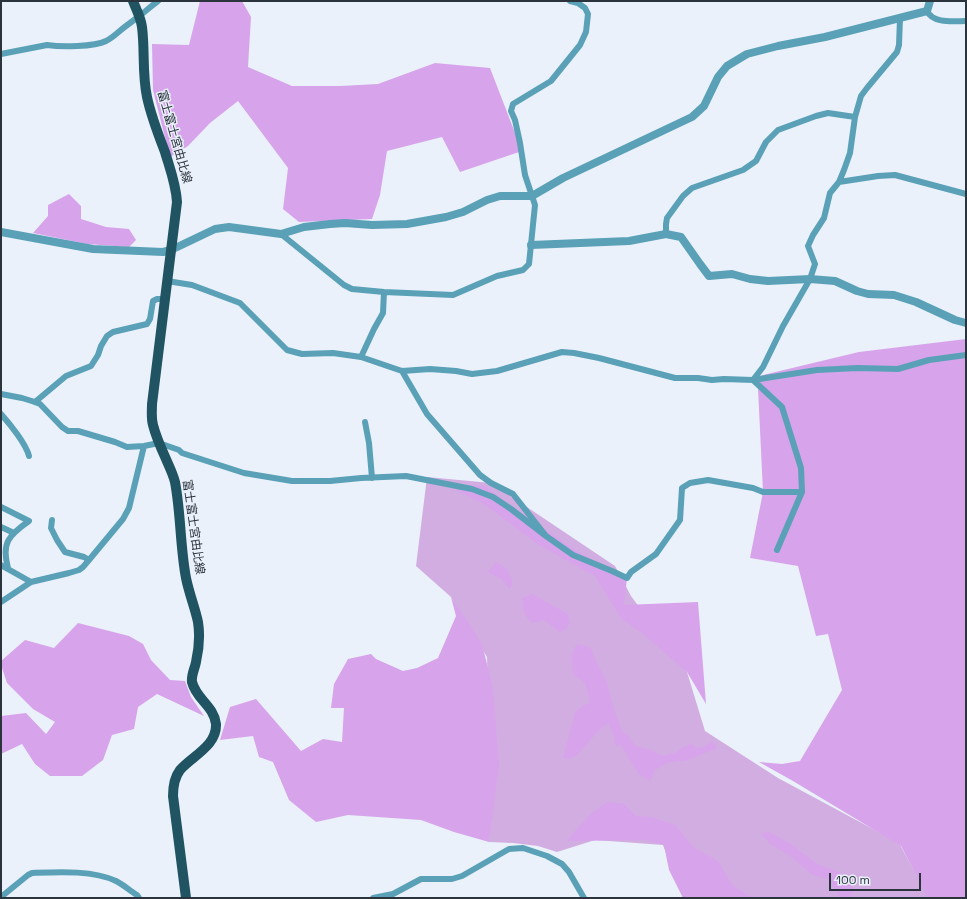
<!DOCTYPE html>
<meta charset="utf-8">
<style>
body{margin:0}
#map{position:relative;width:967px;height:899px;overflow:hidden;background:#eaf1fb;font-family:"Space Grotesk",sans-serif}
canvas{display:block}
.frame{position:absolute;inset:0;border:2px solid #2b333c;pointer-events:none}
.scale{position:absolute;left:829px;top:873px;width:92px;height:18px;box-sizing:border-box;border:2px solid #2b333c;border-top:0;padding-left:5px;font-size:12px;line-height:14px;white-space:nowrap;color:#2b333c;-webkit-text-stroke:3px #eaf1fb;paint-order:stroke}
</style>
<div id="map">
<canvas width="967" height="899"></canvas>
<div class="frame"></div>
<div class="scale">100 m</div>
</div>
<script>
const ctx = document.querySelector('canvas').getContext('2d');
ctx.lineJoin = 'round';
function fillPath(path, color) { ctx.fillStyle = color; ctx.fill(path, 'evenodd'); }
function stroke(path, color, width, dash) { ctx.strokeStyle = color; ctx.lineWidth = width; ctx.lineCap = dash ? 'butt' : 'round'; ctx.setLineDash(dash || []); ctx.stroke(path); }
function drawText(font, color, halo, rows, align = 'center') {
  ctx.font = font + ' "Space Grotesk","Noto Sans JP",sans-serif'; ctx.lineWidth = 3; ctx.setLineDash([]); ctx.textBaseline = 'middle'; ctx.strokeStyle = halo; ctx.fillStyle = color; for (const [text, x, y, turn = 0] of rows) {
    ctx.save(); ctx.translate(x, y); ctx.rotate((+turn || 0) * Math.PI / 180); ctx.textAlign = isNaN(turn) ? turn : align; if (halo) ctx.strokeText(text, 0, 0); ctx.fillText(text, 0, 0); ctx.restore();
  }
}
const green = new Path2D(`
 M427 477 491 483 615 566 631 596 687 672 705 731 778 778 899 843 929 898H683L663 845 595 840 557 852 538 846 513 843 489 842 491 780 487 657 451 597 416 566Z`);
const forest = new Path2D(`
 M200 1H242L251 17 248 67 292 86H340L378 84 435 63 490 68 522 151 460 172 442 137 387 151 380 195 372 219 299 222 283 209 288 168 238 101 210 123 188 146 170 157 153 90 152 44 189 45Z
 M69 194 81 206V219L106 227 129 229 136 240 129 247 87 244 33 233 48 216V205Z
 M966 339V898H928L901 846 793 781 759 762 782 764 800 761 842 690 828 634 816 636 798 566 750 558 763 492 758 388 753 380 763 375 859 352Z
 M460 485 485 486 506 502 575 550 627 578 624 605 698 602 706 704 687 672 643 634 621 618 595 576 539 545 484 504 456 490Z
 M496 562 506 568 513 581 510 589 501 579 488 572Z
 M532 594 568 614 570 622 566 629 560 632 544 620 532 623 524 614 522 598Z
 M451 597 482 644 493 688 499 765 489 842 454 832 421 820 348 815 316 822 289 800 273 762 259 757 253 736 220 740 230 707 256 699 301 751 323 739 342 742 344 708H331L334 684 348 659 371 654 376 659 403 671 417 668 438 658 456 616Z
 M78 623 129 636 143 644 151 660 170 680 185 681 191 697 204 716 157 694 138 707 134 729 112 735 103 760 82 776H50L35 764 22 744 1 754V716L26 713 46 734 55 722 33 709 7 683 1 665V661L25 640 54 648Z
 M577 644 590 647 599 668 606 679 615 713 622 731 628 736 635 746 652 750 662 756 675 753 683 747 691 744 698 748 705 746 713 741 717 748 688 760 667 763 655 770 650 781 639 774 620 744 616 747 614 736 608 723 599 730 576 756 567 759 563 758 575 713 582 706 590 703 585 683 573 674 571 655Z
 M607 802 624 804 636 816 651 817 675 825 694 848 718 861 732 885 749 896 757 898H683L669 870 664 845 647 840 567 841C579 826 591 812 607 802Z
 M769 832 791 844 817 864 837 871 850 880 854 891 849 898H840L835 889 828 879 813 875 789 855 770 844 761 833Z`);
const minor = new Path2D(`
 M927 11C933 24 954 21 966 21
 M1 54 47 45C61 47 94 47 106 41 113 38 119 31 126 26 130 23 134 20 138 17 145 12 151 6 158 1
 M839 182 878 176 895 175 966 194
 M281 234 344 285 352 289 384 292 453 295 497 276 523 270 529 264 535 205 525 175 520 143 515 120 511 111 513 104 551 81 580 45 586 32 588 14 585 8 578 3 570 1
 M666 234V224L667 218 683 196 692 188 743 170 756 161 766 142 778 130 816 116 828 113 855 117
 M167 281 192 285 240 303 287 350 302 354 333 353 361 357 402 371 430 369 456 371 472 374 497 371 562 352 574 353 599 358 675 378H698L712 380 724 379 753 380 817 370 858 368 898 369 929 360 966 355
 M361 357 374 329 383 313 384 292
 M402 371 427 414 480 475 491 483 513 494 546 536 573 555 612 571 627 578 631 572 656 554 680 520 682 488 690 483 708 480 753 488 763 492H802
 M753 380 763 367 783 326 810 279 815 264 808 246 813 235 824 218 830 193 839 182 844 170 850 153 855 117 861 96 867 88 897 52 899 45 900 18
 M753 380 782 407 801 468 802 492 777 550
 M1 394 22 398 35 402 40 404 62 427 68 431H78L115 442 127 447 144 446 159 443 179 450 182 453 244 473 292 481H330L361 478 406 476 472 489 493 497 511 509 546 536
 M35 402 66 376 91 366 98 355 101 346 107 336 113 332 147 324 150 319 153 301 157 299H165
 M1 414C10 424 26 444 29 456
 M365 422 369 443 372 478
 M1 507 29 521C9 535 1 543 8 568
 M52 520 51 528 57 540 65 552 84 557 89 560
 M1 527 14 533
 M1 565 31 582
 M1 602 31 582 69 573 79 570 83 567 89 560 123 519 129 508 144 446
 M1 897 28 875 32 873C58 872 93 870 116 881 124 885 130 891 137 895L139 898
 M373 898 393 894 421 879H452L462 876 509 849 523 848 547 856 562 864 569 872 584 898`);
const tertiary = new Path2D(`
 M1 232 93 249 163 252 171 250 215 229 229 227 281 234 304 227 330 224 345 223 372 225 407 224 446 217 463 212 487 200 500 196H532L563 178 692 117 704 106 718 77 727 66 747 54 778 46 825 37 927 11 930 1
 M531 245 629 241 666 234 681 237 700 264 709 276 732 274 750 279 768 281 810 279 835 281 857 291 868 294 894 295 916 302 955 320 966 323`);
const primary = new Path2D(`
 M133 1C136 9 141 18 142 27 145 50 142 74 147 97 151 116 158 134 165 152 170 169 176 184 177 202L152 404C152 411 151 418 153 425 156 437 161 448 166 459 169 466 173 474 175 482 181 514 180 546 186 578 189 593 195 608 198 622 200 635 199 649 196 662 195 668 191 675 192 682 196 699 214 706 216 724 217 746 192 756 180 770 174 778 173 787 173 796L186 898`);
const streetNames = [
 ["富士富士宮由比線",174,137,74],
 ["富士富士宮由比線",193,527,82]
];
fillPath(green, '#d2ade1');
fillPath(forest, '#d7a3eb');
stroke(minor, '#5aa1b7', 6);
stroke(tertiary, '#5aa1b7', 8);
stroke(primary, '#215463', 10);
drawText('12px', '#2b333c', '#eaf1fb', streetNames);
</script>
